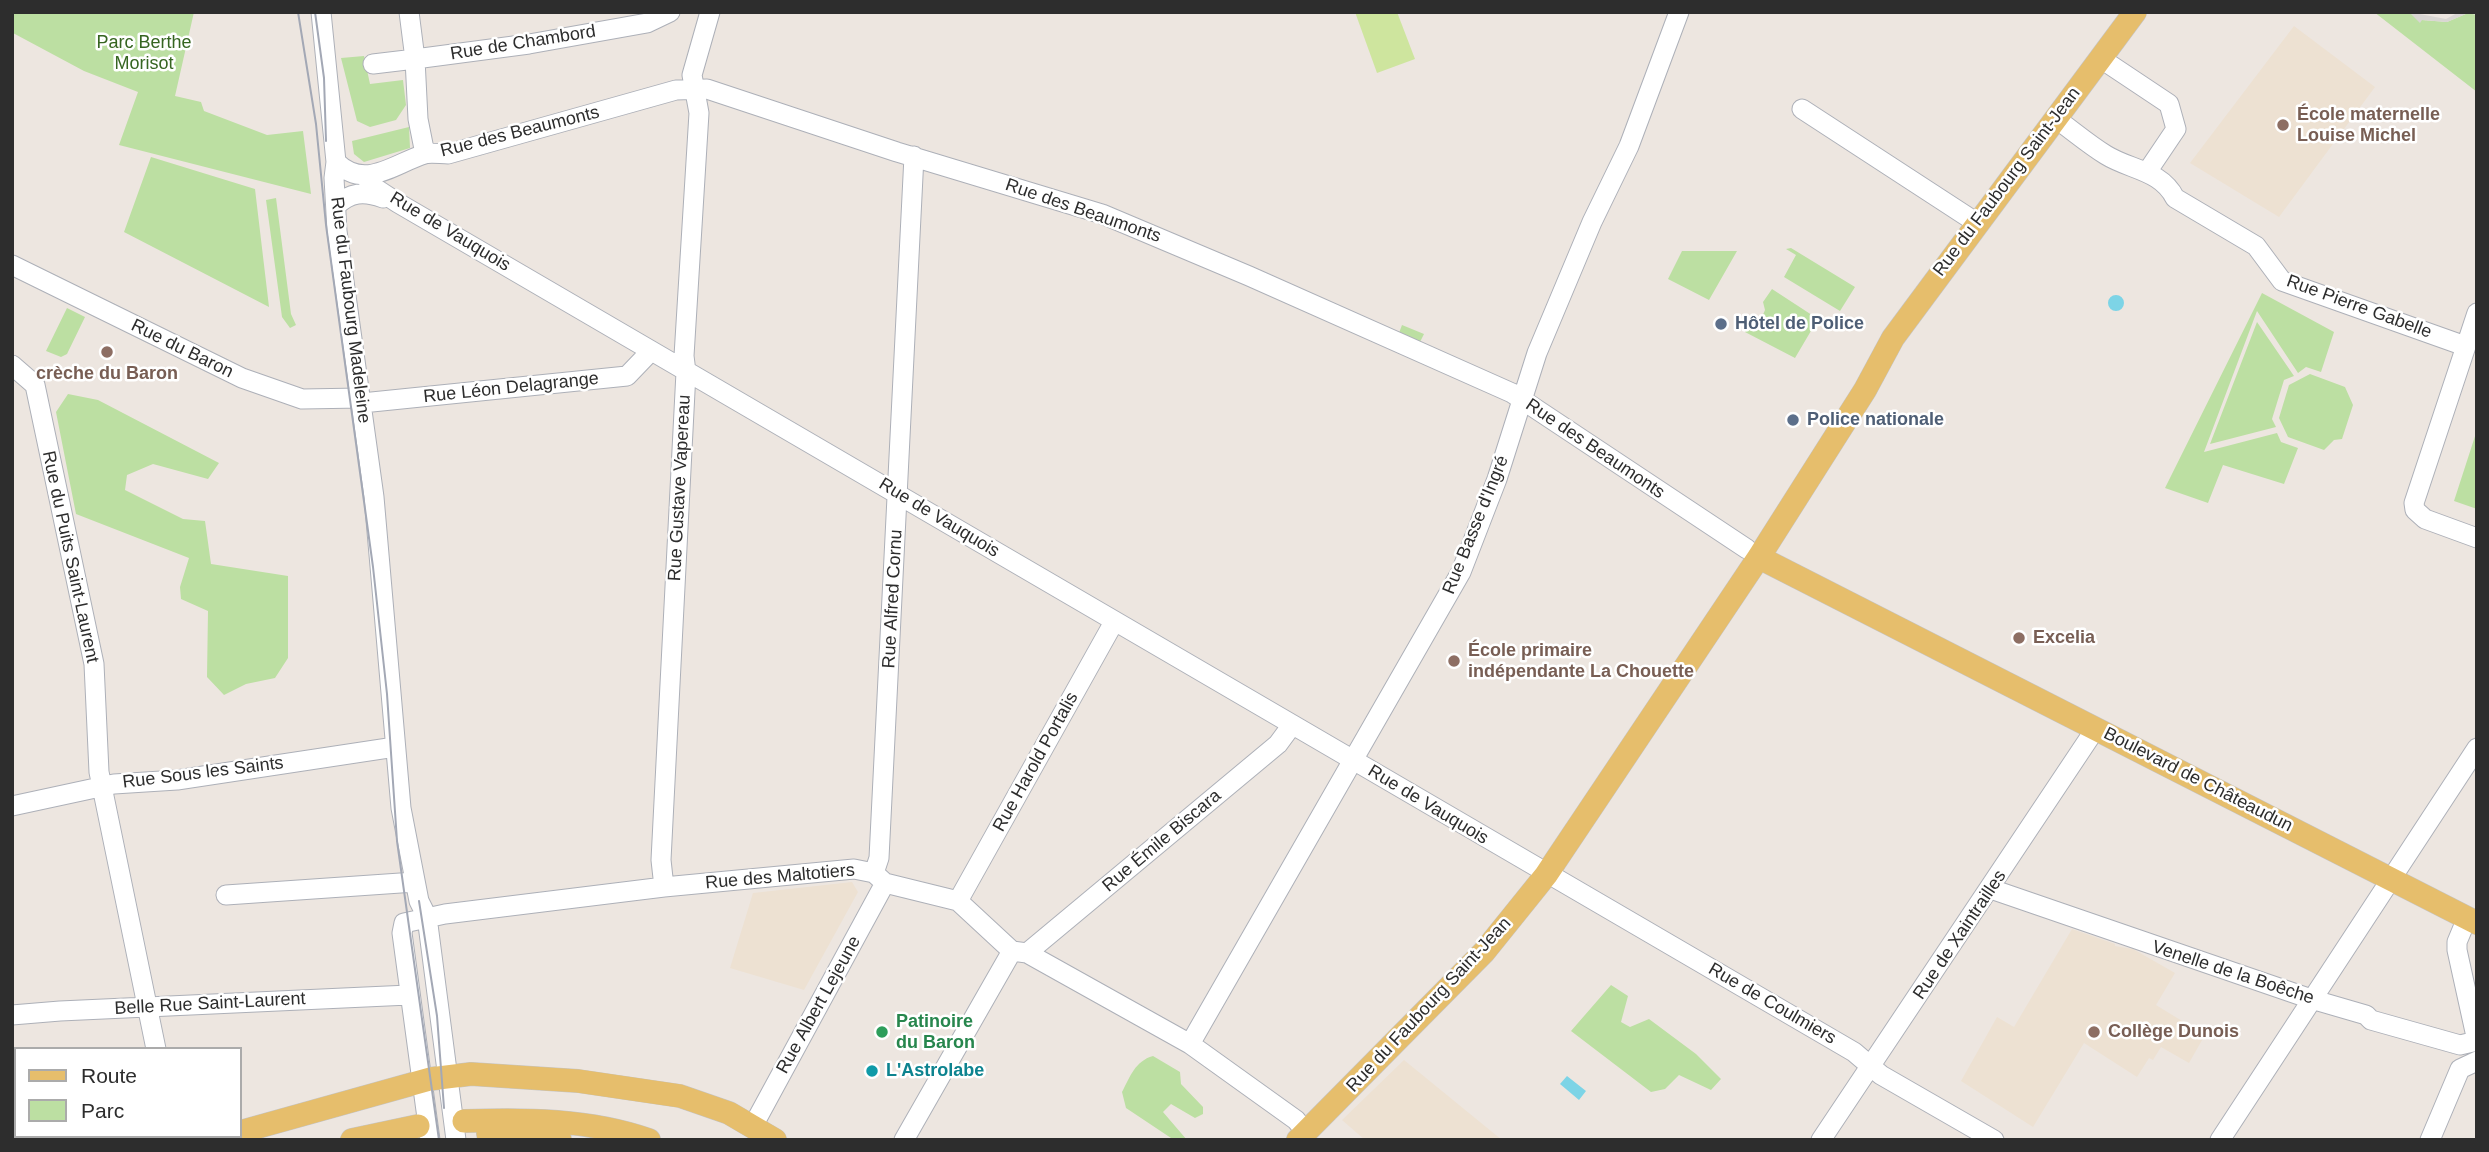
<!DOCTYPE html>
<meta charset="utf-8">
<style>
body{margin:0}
#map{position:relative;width:2489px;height:1152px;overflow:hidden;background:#ede6e0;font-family:Arial,sans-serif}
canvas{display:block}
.frame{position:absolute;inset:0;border:14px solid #2d2d2d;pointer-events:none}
.legend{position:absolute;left:14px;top:1047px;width:228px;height:91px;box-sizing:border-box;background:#fff;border:2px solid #ababab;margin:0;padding:9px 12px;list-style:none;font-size:21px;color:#2d2d2d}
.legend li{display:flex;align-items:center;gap:14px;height:35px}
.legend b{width:35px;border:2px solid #ababab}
</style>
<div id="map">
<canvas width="2489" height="1152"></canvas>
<div class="frame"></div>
<ul class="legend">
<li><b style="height:9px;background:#e6be6c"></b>Route</li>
<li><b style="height:19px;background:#bcdfa2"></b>Parc</li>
</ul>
</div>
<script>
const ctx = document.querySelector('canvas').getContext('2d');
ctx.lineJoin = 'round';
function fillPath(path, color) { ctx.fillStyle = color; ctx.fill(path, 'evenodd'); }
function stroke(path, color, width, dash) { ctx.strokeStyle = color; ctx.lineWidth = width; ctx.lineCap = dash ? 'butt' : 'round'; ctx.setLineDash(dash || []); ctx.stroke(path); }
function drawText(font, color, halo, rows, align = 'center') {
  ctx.font = font + ' Arial,sans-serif'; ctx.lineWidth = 5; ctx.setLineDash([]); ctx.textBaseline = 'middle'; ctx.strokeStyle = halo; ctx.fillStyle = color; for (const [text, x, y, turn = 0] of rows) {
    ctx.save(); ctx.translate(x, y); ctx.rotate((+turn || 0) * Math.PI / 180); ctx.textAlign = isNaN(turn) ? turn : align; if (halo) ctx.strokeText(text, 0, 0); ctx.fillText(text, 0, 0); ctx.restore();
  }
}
const education = new Path2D(`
 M2294 26 2375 87 2279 217 2190 163Z
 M852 882 858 892 804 990 730 968 753 893Z
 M2072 929 2115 944V946L2133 949 2175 973 2156 1005 2205 1035 2189 1063 2161 1047 2153 1060 2149 1058 2137 1077 2084 1043 2033 1127 1961 1081 1997 1017 2014 1027Z
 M1404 1060 1502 1140H1365L1342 1120Z`);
const green = new Path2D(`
 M12 12H194L175 96 201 102 204 111 267 135 303 131 311 194 119 145 138 92 84 71 13 33Z
 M2374 12H2409L2422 20 2447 22 2468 13 2477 15V92Z
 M364 56 370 84 403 80 406 105 396 120 370 127 357 121 341 58Z
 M409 127 410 148 364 162 354 154 352 141Z
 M151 157 255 189 269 307 124 232Z
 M276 198 291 314 296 325 290 328 282 317 266 200Z
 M1791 248 1855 287 1840 311 1784 277 1796 255 1786 249Z
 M1682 251H1737L1709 300 1668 279Z
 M1772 289 1818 319 1795 358 1745 332 1754 317H1762L1765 310 1763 302Z
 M2262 293 2334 332 2321 372 2306 367 2298 373 2257 311 2204 452 2277 433 2281 442 2298 448 2284 484 2223 465 2208 503 2165 488Z
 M67 308 85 317 67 354 61 357 46 351Z
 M2257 322 2294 376 2284 380 2272 419 2276 427 2210 444Z
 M1402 325 1424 334 1420 342 1399 333Z
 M2310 374 2345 387 2353 405 2342 439 2334 440 2324 450 2288 437 2279 418 2289 385Z
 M68 394 98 400 219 463 208 479 153 464 127 475 125 490 183 519 205 521 211 564 288 576V658L275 678 246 684 224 695 207 677 208 611 181 599 180 587 189 558 76 514 56 412Z
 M2477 430V509L2454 501Z
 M1611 985 1628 996 1621 1022 1630 1027 1649 1019 1696 1054 1721 1079 1711 1090 1679 1075 1665 1089 1651 1092 1571 1031Z
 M1153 1056 1180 1072 1181 1084 1203 1107V1114L1195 1118 1171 1104 1163 1112 1187 1140H1174L1126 1108 1122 1092C1130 1077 1135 1061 1153 1056Z`);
const pitch = new Path2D(`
 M1355 12H1397L1415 59 1377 73Z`);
const plaza = new Path2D(`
 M2409 12 2446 19 2459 12H2477V15L2468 13 2447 22 2422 20 2420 23Z`);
const water = new Path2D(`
 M2108 303a8 8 0 1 1 16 0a8 8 0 1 1-16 0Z
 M1567 1076 1586 1091 1579 1100 1560 1084Z`);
const minor = new Path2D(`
 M321 12 336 162 334 178 337 231 374 497 401 808 419 901 427 917 456 1140
 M2100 58 2169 104 2176 129 2147 172
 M373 64 415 59 409 12
 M1802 109 1977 223
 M2055 118C2072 130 2088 144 2106 155 2130 170 2161 170 2175 198L2256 246 2282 281 2465 346
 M425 154 418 119 415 59 529 44 647 23 670 12
 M336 162C365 191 395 163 425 154 431 152 441 154 448 154L676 90 707 89 897 152 1102 214 1249 276 1512 393 1747 549
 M367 176 369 184 398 203 1854 1052 1881 1075 1994 1140
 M336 206C350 192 364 191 383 198
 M12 265 242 378 302 399 361 398
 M2477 313 2414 503 2415 510 2425 519 2477 538
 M12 365 35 385 94 664 99 772 156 1049
 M362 403 627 376 651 351
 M12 806 114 784 177 780 395 747
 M874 873 879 858 914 156
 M664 887 661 860 686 372 684 356 699 113 692 75 710 12
 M1991 889 2311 999 2366 1015 2371 1020 2460 1045 2477 1041
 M226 895 415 882
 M958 901 1114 622
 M2467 918 2457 942V950L2477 1041
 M1027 953 1278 744 1292 725
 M12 1015 60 1011 409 995
 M1190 1044 1461 572 1497 479 1537 353 1592 222 1629 146 1679 12
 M753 1126 885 883
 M174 1136V1140
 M430 1140 402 933 404 923 445 914 664 887 854 869 874 873 885 883 958 901 1012 951 1027 953 1190 1044 1296 1120 1306 1132
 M904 1140 1012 951
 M1821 1140 2096 728
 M2220 1140 2477 748
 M2430 1140 2460 1069 2477 1061`);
const major = new Path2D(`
 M1768 562 2477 923
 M464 1121C526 1119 589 1119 649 1140
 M240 1132 430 1079 471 1074 578 1081 680 1096 729 1113 775 1140
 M488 1134 560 1140
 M216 1140 227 1136
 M352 1140 418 1126
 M1298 1140 1484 952 1546 875 1759 557 1865 390 1893 338 2135 12`);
const tram = new Path2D(`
 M298 12 316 124 326 225 373 567 387 694 397 841 439 1140
 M315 12 324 78 326 141
 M419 901 437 1016 444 1108`);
const markers = [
 [2283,125,7,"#8d6e63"],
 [1721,324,7,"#5c6f8a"],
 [107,352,7,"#8d6e63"],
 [1793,420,7,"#5c6f8a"],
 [2019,638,7,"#8d6e63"],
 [1454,661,7,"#8d6e63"],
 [882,1032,7,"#2e9e5b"],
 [2094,1032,7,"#8d6e63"],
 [872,1071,7,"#0f9aa8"]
];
const parkNames = [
 ["Parc Berthe",144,43],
 ["Morisot",144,64]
];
const streetNames = [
 ["Rue de Chambord",523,43,-9],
 ["Rue des Beaumonts",520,132,-14],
 ["Rue du Faubourg Saint-Jean",2007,182,-53],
 ["Rue des Beaumonts",1083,211,19],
 ["Rue de Vauquois",450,232,31],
 ["Rue Pierre Gabelle",2359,307,20],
 ["Rue du Faubourg Madeleine",350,310,83],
 ["Rue du Baron",182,349,26],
 ["Rue Léon Delagrange",511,388,-6],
 ["Rue des Beaumonts",1595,449,34],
 ["Rue Gustave Vapereau",680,488,-87],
 ["Rue de Vauquois",939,518,31],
 ["Rue Basse d'Ingré",1476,525,-68],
 ["Rue du Puits Saint-Laurent",70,557,78],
 ["Rue Alfred Cornu",893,599,-87],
 ["Rue Harold Portalis",1036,762,-61],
 ["Rue Sous les Saints",203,773,-7],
 ["Boulevard de Châteaudun",2198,780,27],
 ["Rue de Vauquois",1428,805,31],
 ["Rue Émile Biscara",1162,841,-40],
 ["Rue des Maltotiers",780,877,-5],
 ["Rue de Xaintrailles",1960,935,-56],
 ["Venelle de la Boêche",2233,973,18],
 ["Belle Rue Saint-Laurent",210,1004,-3],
 ["Rue de Coulmiers",1772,1004,30],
 ["Rue Albert Lejeune",819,1005,-61],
 ["Rue du Faubourg Saint-Jean",1429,1005,-47]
];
const educationNames = [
 ["École maternelle",2297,115],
 ["Louise Michel",2297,136],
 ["crèche du Baron",107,374,"center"],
 ["Excelia",2033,638],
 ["École primaire",1468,651],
 ["indépendante La Chouette",1468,672],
 ["Collège Dunois",2108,1032]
];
const serviceNames = [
 ["Hôtel de Police",1735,324],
 ["Police nationale",1807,420]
];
const leisureNames = [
 ["Patinoire",896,1022],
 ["du Baron",896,1043]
];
const cultureNames = [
 ["L'Astrolabe",886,1071]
];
fillPath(education, '#ede1d2');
fillPath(green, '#bcdfa2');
fillPath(pitch, '#cee59e');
fillPath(plaza, '#d9d6d3');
fillPath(water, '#7dd4e6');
stroke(minor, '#adb0b8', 21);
stroke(major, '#c4c4c4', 24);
stroke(minor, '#fff', 19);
stroke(major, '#e6be6c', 23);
stroke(tram, '#a3a8b5', 2);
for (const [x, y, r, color] of markers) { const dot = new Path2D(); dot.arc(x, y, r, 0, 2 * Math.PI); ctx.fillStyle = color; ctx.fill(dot); stroke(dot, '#fff', 2.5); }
drawText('18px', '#366521', '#fff', parkNames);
drawText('18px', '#2d2d2d', '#fff', streetNames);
drawText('bold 18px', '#785e54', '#fff', educationNames, 'left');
drawText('bold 18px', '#4e5e75', '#fff', serviceNames, 'left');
drawText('bold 18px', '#27864d', '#fff', leisureNames, 'left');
drawText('bold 18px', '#0d838f', '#fff', cultureNames, 'left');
</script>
